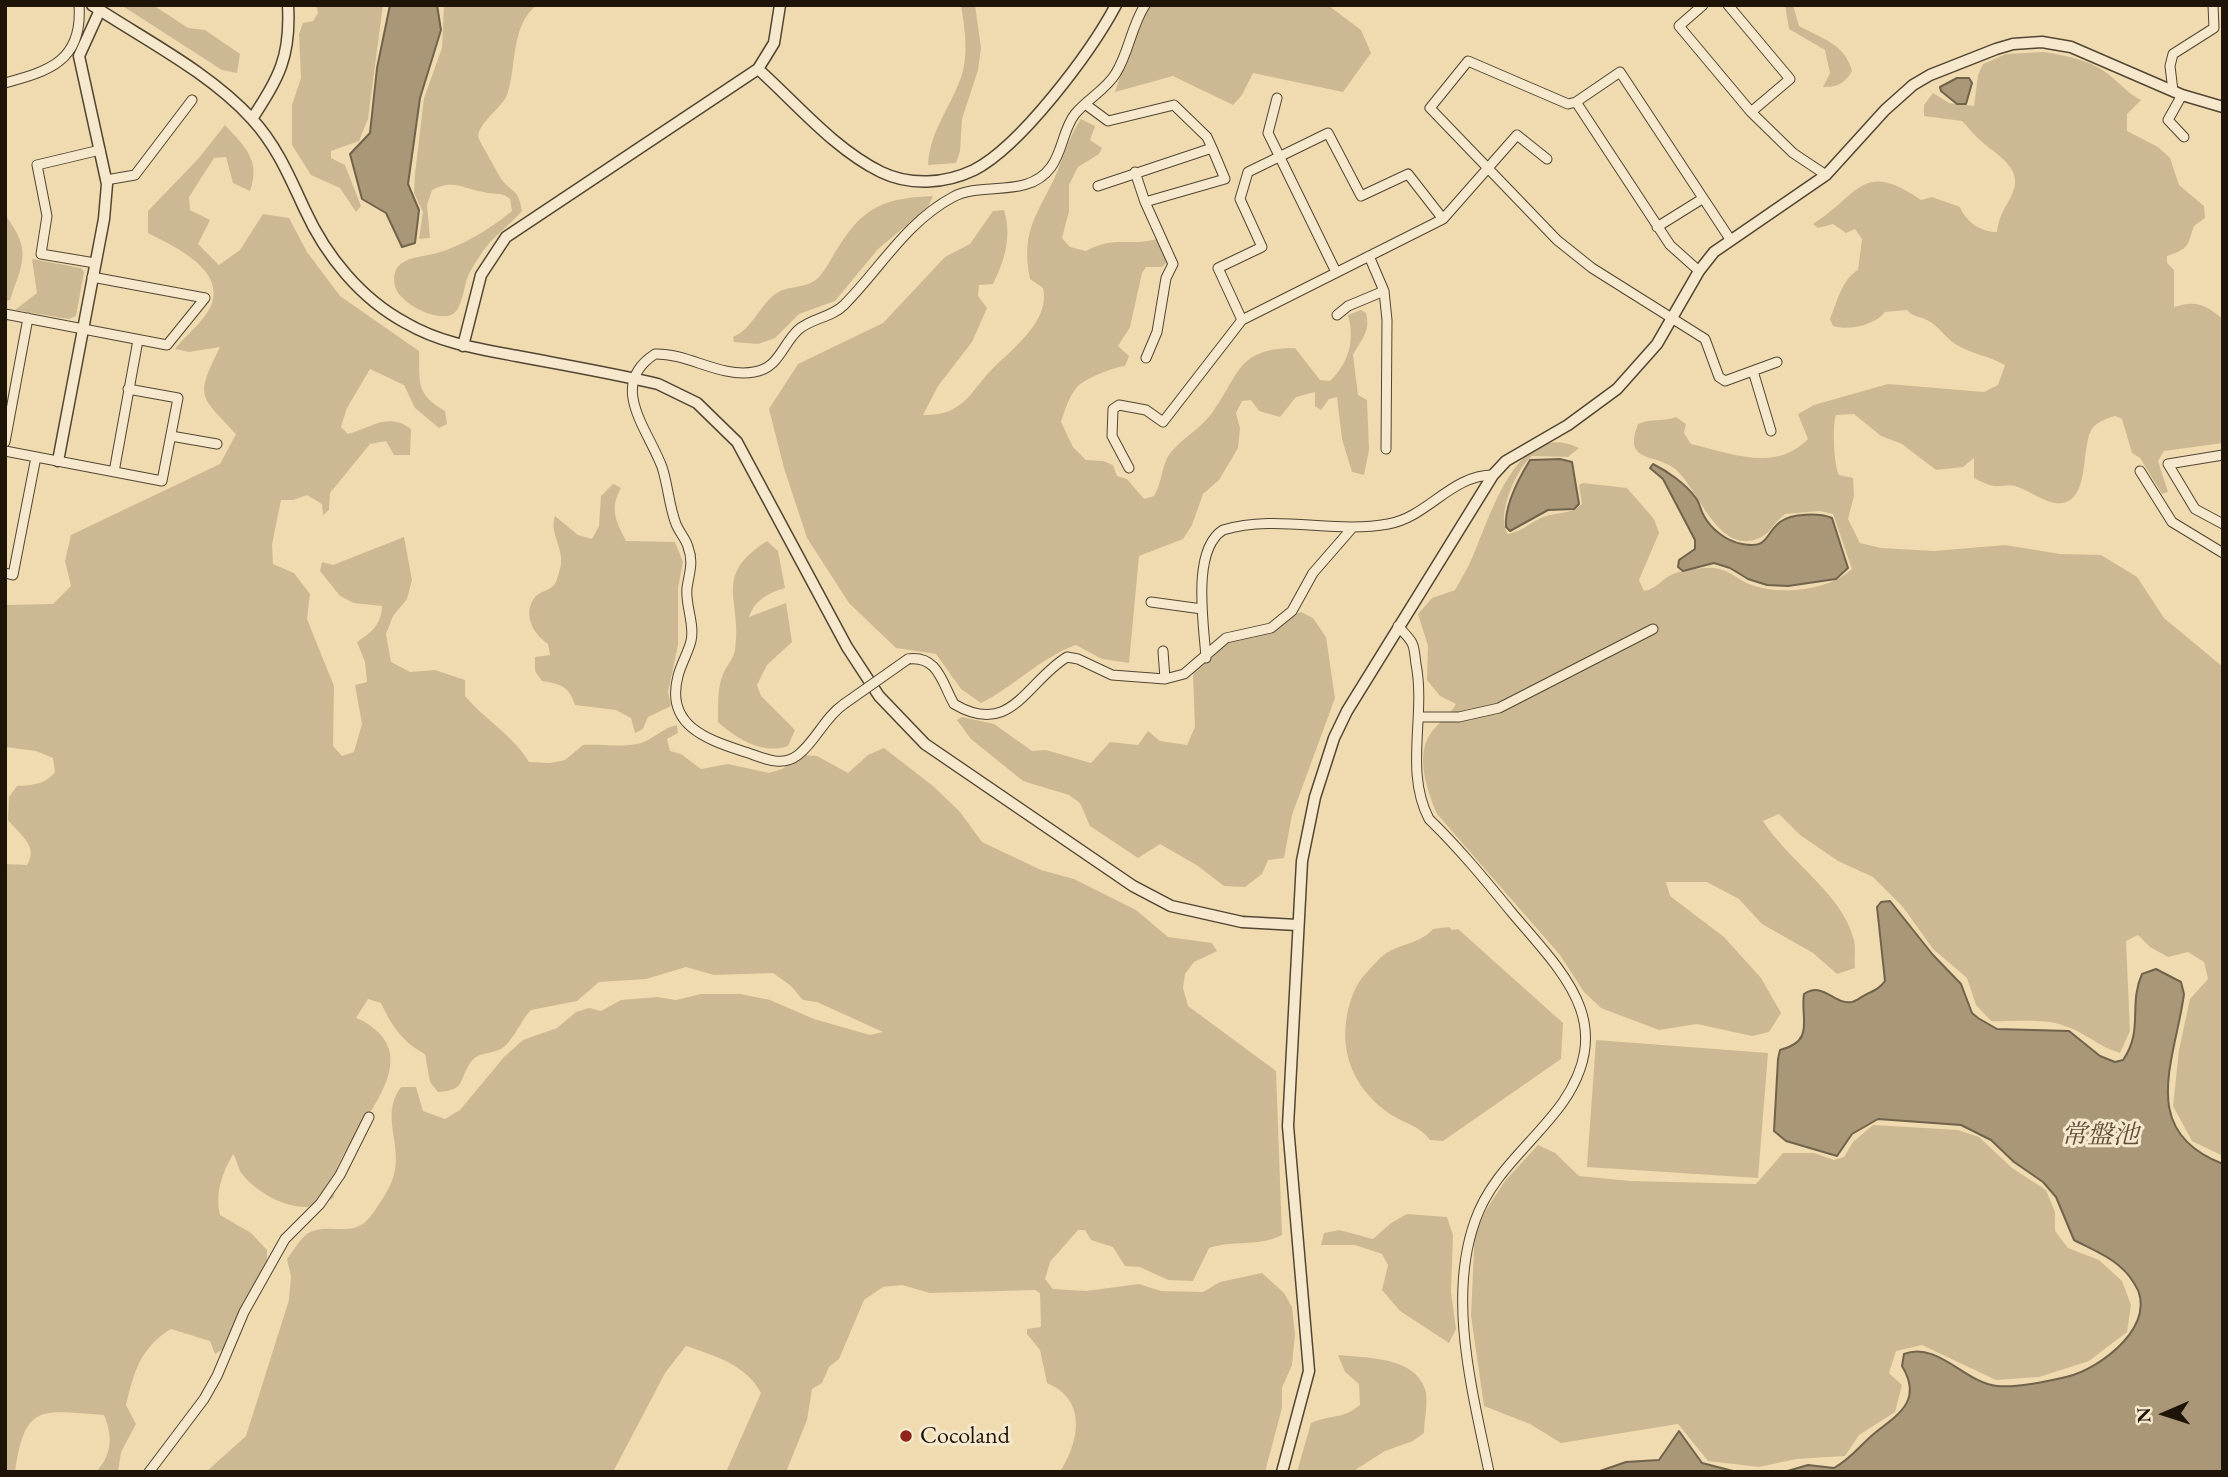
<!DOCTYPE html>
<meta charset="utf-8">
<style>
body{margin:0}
#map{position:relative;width:2228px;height:1477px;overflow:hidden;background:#f0dbb0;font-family:"EB Garamond",serif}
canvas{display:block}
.frame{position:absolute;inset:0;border:7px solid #1e1408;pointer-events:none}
.north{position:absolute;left:2130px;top:1379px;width:70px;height:70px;-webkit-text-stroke:5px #f5e8cc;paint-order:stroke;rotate:267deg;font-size:19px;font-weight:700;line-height:28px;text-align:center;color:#1e1408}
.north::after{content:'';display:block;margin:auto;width:24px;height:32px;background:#1e1408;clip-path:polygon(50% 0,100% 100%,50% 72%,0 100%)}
</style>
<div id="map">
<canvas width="2228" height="1477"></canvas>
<div class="frame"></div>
<div class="north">N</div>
</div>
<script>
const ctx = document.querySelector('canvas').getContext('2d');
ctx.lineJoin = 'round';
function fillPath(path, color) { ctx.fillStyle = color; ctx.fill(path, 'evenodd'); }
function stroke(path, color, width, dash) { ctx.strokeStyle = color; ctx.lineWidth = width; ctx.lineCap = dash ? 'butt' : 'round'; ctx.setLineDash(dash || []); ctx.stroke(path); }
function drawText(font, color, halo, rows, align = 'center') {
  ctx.font = font + ' "EB Garamond","Noto Serif JP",serif'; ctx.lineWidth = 6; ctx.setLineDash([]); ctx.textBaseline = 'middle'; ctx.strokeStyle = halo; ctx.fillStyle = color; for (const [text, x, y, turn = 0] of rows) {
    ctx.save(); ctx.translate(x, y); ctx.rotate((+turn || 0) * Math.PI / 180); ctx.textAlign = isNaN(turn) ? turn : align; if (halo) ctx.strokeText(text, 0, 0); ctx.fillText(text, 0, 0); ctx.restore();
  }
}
const green = new Path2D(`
 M121 5H153L188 28 205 30 240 54 237 73 222 70Z
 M316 5H383L368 119 359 141 331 151V158L345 165 361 206 356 212 340 188 311 175 292 145V105L301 78 299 34 303 23 313 21 318 13Z
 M444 5H537C510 25 517 68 507 95 502 108 474 126 479 139 481 144 497 171 500 177 510 193 518 186 522 211 508 227 492 237 481 254 476 262 468 273 466 282 460 305 460 323 430 314 418 310 407 304 399 294 394 288 392 275 397 268 406 256 424 257 437 253 464 245 490 229 512 211L510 199C501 191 494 195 483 192 462 188 452 179 432 190L427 205 430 238 419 239 423 212 414 193 415 174 424 98 442 48Z
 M961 5H975L981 48 978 70 962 119 960 151 956 163 928 165C930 133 946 114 958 85 970 60 965 31 961 5Z
 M1149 5H1328L1361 30 1371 53 1343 92 1253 73 1242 95 1233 105 1173 76 1115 92 1136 28Z
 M1785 5H1793L1799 26C1821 38 1845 44 1852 71 1846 82 1837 88 1823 87L1830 73 1825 50 1789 29Z
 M2044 52C2069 56 2096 61 2115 80 2125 88 2129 94 2141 100L2127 114V131L2158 147 2170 158 2179 185 2204 206 2205 218 2194 226C2187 245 2191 248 2167 256V263L2174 270V307C2196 300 2205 304 2223 319V443L2164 451 2158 461 2168 492 2162 494 2140 458 2132 453 2122 419 2115 416C2106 419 2098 421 2092 429 2080 446 2092 508 2055 503 2042 501 2028 490 2015 486 2008 484 2001 487 1994 486 1987 485 1980 481 1974 478V458L1963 467 1936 470 1902 444 1881 436 1854 414 1836 415C1832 427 1834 465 1839 475L1853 478 1854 496 1848 519 1860 543 1881 548 1934 551 2005 545 2060 554 2101 555 2137 577 2164 618 2223 667V1156L2192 1141 2173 1106 2179 1050 2190 999 2208 979 2204 962 2188 952 2168 957 2150 947 2138 935 2126 941 2130 1031 2120 1053C2098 1047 2084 1031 2062 1025 2041 1018 2013 1022 1991 1021L1976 1005 1967 978 1933 949 1903 907 1873 877 1838 861 1800 835 1779 814 1763 821C1790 863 1842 893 1854 940 1856 948 1854 959 1855 968L1837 974 1813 953 1762 924 1739 899 1707 882H1666L1670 896 1724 937 1761 978 1781 1013 1769 1032 1752 1036 1697 1024 1659 1030 1601 1008 1584 992 1560 955 1437 814C1427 790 1413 752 1434 729 1443 719 1448 717 1456 704L1440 696 1427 680 1428 646 1418 614 1432 598 1455 590C1461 579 1468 568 1473 556 1490 517 1518 417 1579 448L1568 457 1532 456C1516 469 1495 517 1508 534 1522 531 1527 525 1539 519 1553 511 1570 516 1582 504L1579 485 1583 483 1627 488 1654 519 1659 533 1639 580 1644 591C1656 589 1661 580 1671 575 1680 570 1705 567 1714 568 1728 569 1737 579 1749 584 1779 596 1828 591 1852 569L1833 514 1820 511 1785 514C1774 522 1770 535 1757 539 1717 554 1698 487 1674 468 1653 453 1623 463 1638 424 1652 418 1663 422 1676 417L1686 424 1684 433 1691 444C1731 453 1775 473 1808 439L1798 414 1814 405 1888 384 1984 392 1998 385 2005 365C1989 356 1972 354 1957 345 1946 339 1938 325 1927 320 1919 316 1913 317 1907 310L1885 312C1875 325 1849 331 1833 326L1830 319C1837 302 1842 279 1858 270L1862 239 1855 229 1846 233 1833 224 1818 228 1813 224C1861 193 1862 160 1921 200L1932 197 1960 207C1966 222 1981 232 1997 232 2000 211 2006 209 2013 192 2023 167 1996 155 1981 141 1974 135 1969 128 1962 121L1924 116V105L1933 93 1949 103 1974 106 1978 75 1983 64 2006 54Z
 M1081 119 1095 126 1090 140 1102 148 1099 154 1078 167 1069 185V211L1062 238 1070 247 1086 251C1116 235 1126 247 1157 239L1167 262 1162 267H1146L1142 273 1130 327 1118 346 1129 356 1125 366C1114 367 1086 378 1078 386 1070 394 1064 412 1061 422L1073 447 1086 460 1103 461 1113 465 1117 476 1127 479 1144 499 1154 496C1163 482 1161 463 1172 451 1184 437 1201 428 1212 413 1240 374 1237 348 1295 348L1320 380 1330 381C1349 363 1355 340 1348 315L1361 310 1366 313C1371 332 1361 339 1353 355L1358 395 1367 400 1369 450 1364 475 1352 472 1342 439 1337 397 1329 399 1321 410 1315 406V392L1296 397 1280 417 1259 411 1251 400 1242 401 1236 413 1240 428 1238 448 1219 480 1203 494 1192 525 1183 539 1139 556 1129 663 1102 659 1076 645C1040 658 1015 686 981 703L961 689 936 654 896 648 849 603 807 538 784 468 769 409 798 364 883 323 945 257 970 244 993 211 1004 210C1012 236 1005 260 993 284L979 285 978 296 987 308 972 342 938 386 923 415C935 415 945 414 955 408 969 400 975 388 985 377 1005 353 1051 325 1043 288L1030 279C1020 228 1039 214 1058 170 1065 152 1070 135 1081 119Z
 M225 125C245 147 261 160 250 191L233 183 226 157 214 158 189 197 190 210 210 220 198 244 219 265 240 250 263 214 289 218 307 252 340 296 419 351C420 382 415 394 445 411L447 424 439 428 415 408 404 385 370 369 347 408 341 427 348 434C372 427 389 412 411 429L410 455H394L386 441 370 444 330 493 329 510 323 515 322 504 307 495 293 500H281L272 545 273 564 294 573 310 594 307 619 334 686 333 746 342 756 354 752 362 724 355 685 367 682 365 662 357 642C372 632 381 625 382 606L354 603 340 596 320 571 322 562 333 565 404 537 412 580 407 599 393 616 386 634 391 662 410 672 435 670 465 680V696C486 721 511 733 529 762L550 763 565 760 583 745C602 744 623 748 641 743 654 739 662 728 677 725L678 733 667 739 670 751 681 754 701 769 728 764 769 773 782 769 803 755 817 756 848 773 868 755 884 748 933 786 960 812 982 842 1041 870 1074 879 1136 910 1168 937 1212 943 1217 951 1194 962 1185 974 1183 988 1188 1006 1276 1071 1282 1235C1259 1247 1233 1240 1209 1248L1193 1281 1168 1280 1140 1267 1125 1266 1113 1247 1091 1240 1085 1230H1078L1050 1262 1045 1279 1053 1289 1086 1291 1139 1284 1161 1291 1203 1292 1220 1282 1262 1273 1284 1293 1292 1307 1295 1334 1292 1365 1282 1388V1408L1265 1472H1060C1080 1440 1087 1400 1047 1383L1040 1350 1027 1334V1329L1041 1327 1040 1293 1035 1290 930 1293 902 1285 883 1287 864 1300 839 1359 829 1367 822 1383 812 1389 807 1420 786 1472H726L761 1393C746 1365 716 1356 686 1346L665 1373 613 1472H206L246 1436 289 1300 291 1276 287 1259C293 1251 300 1239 307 1234 325 1222 347 1236 364 1223 372 1217 380 1202 386 1193 412 1152 376 1121 401 1087H416L423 1111 445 1119 460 1110 504 1057 523 1040 557 1028 576 1012 589 1008 601 1011 621 1000 657 997 676 1000 701 994H740L770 1000 814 1019 870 1035 883 1032 817 1002 803 1000 791 986 773 973 714 975 686 967 646 979 599 982 577 1001 531 1010C521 1020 513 1042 501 1049 491 1054 478 1052 471 1062 458 1080 467 1090 438 1092L430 1082 425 1054C403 1043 391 1025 381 1003L368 999 356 1018C367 1022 371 1026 379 1033 418 1073 346 1133 335 1175 333 1181 334 1190 334 1197 307 1220 262 1199 242 1174 238 1169 237 1160 233 1154 222 1174 215 1192 220 1215L251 1233 267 1250V1262L223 1349 215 1354 210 1341 171 1329C140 1348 134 1372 126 1405L136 1424 121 1452 118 1472H96C112 1455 113 1436 104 1415 41 1411 25 1402 15 1472H8L5 1467V864L27 865C39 846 20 835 8 820L9 797 17 786C32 785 45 785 55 772L53 758 36 751 5 747V605L53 604 71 586 65 561 71 535 220 464 236 434C199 394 195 398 220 347L189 352 175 349C185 336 207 319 212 303 224 268 171 245 148 233V211L198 159Z
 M933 196 928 207 878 249 835 301 799 314 775 338 758 344 734 342 733 337C752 329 758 308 774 295 788 284 805 290 818 278 827 269 832 256 839 246 865 205 886 198 933 196Z
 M5 215C32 250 23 262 10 300L5 301Z
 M32 259 81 268 84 272 76 316 69 319 15 310 37 293Z
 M613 484 621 488C609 509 616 521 626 541L675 542 683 562 678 588V645L668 692 671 706 648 717 643 729 635 733 631 718 616 710 575 705C569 686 560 684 542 681L535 671V657L550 655 548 644C533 634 522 614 535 597 540 591 549 591 554 585 557 582 560 569 561 564 563 547 549 532 555 516L578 535 592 539 599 526 601 496Z
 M767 541 778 551 785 588C768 593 755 600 749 617L786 603 792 642 767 665 757 685 761 696 795 730 788 746C763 755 737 739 718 722 718 706 717 689 723 674 727 665 733 660 735 650 743 599 711 577 767 541Z
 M1301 612 1313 618 1326 637 1335 698 1292 815 1284 858 1268 860 1262 874 1245 887 1224 886 1198 866 1160 844 1138 858 1090 826 1080 803 1069 795 1023 781 971 739 957 720 962 717 994 724 1032 751 1046 750 1091 763 1110 742 1138 745 1148 731 1160 741 1187 745 1195 727 1193 674 1224 642 1243 638Z
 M1449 927 1452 930 1458 929 1563 1023 1561 1059 1443 1141 1430 1140C1419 1125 1405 1124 1390 1114 1359 1093 1341 1060 1346 1022 1348 1006 1354 985 1366 973 1373 966 1381 955 1390 951 1405 943 1422 942 1433 929Z
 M1596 1040 1768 1053 1758 1178 1587 1167Z
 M1873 1125 1958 1130 1979 1137 2012 1168 2046 1190 2055 1212V1231L2068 1248 2099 1260 2122 1281 2131 1305 2127 1332 2089 1361 2039 1377 1996 1380 1922 1345 1896 1351 1889 1373 1902 1385 1895 1412 1859 1435 1845 1456 1796 1459 1759 1467 1708 1461 1678 1424 1561 1443 1530 1424 1484 1406 1471 1316 1475 1227 1505 1181 1538 1145 1555 1153 1579 1176 1630 1181 1756 1184 1783 1153H1814L1834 1160 1844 1157 1853 1142Z
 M1407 1214 1447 1217 1453 1235 1451 1292 1456 1329 1449 1343 1400 1311 1382 1290 1388 1265 1382 1254 1355 1245H1321L1324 1233 1339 1230 1373 1239 1391 1223Z
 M1338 1355C1365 1358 1414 1356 1425 1389 1429 1400 1424 1421 1424 1433L1413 1441 1385 1451 1352 1472H1297L1311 1423C1332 1414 1341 1420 1360 1405L1359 1384 1345 1372Z`);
const water = new Path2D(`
 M390 5H437L441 30 420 98 408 184 419 210 415 243 402 247 386 213 362 199 350 154 370 133 377 68Z
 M1957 78H1969L1972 83 1966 104H1957L1941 91 1940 87Z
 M1560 459 1572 462 1579 504 1574 509 1548 510 1510 531 1506 527C1504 506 1519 478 1530 460Z
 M1653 464C1667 471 1686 484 1695 497 1700 502 1700 510 1704 516 1711 529 1726 541 1742 544 1769 549 1764 535 1780 522 1792 513 1819 513 1832 518L1848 568 1836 579 1788 586 1767 585 1748 579 1730 568 1714 563 1683 571 1678 567 1679 560 1695 549V540L1663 479 1650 468Z
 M1890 901 1933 955 1961 984 1972 1013 1978 1018 1997 1029 2069 1031 2100 1056 2115 1062 2123 1060C2144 1030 2128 1005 2142 974L2156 969 2181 982 2184 994C2175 1061 2137 1131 2223 1164V1472H1784L1808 1465 1834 1468C1852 1458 1861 1444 1876 1432 1901 1413 1922 1399 1902 1366L1904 1354C1938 1341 1965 1383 1997 1386 2018 1388 2045 1382 2066 1377 2101 1369 2161 1323 2134 1283 2120 1260 2097 1252 2074 1240L2056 1197 2043 1182 2014 1162 1991 1140 1961 1125 1878 1119 1852 1134 1837 1156 1786 1141 1774 1131 1778 1059 1780 1050C1816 1041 1800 1018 1804 994 1824 981 1833 1005 1852 1002 1857 1001 1862 996 1867 994 1875 990 1880 988 1885 981L1877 907 1881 902Z
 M1679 1431 1702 1463 1737 1472H1597L1626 1462 1659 1460Z`);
const minor = new Path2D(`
 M1703 5 1679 26 1751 112 1790 79 1728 5
 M5 83C49 71 83 61 79 5
 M2173 91 2170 66 2173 54 2214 28 2213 5
 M2182 95 2168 120 2184 137
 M1277 98 1268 133 1336 272
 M1576 102 1670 245 1699 271
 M1085 104 1108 121 1174 105 1207 137 1212 148 1098 186
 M1751 112 1793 153 1826 175
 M1135 172 1145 202 1173 264 1166 278 1157 332 1146 358
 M106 180 135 175 192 100
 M1145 202 1225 179 1212 148
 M1657 227 1702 199
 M1730 239 1620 72 1576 102 1568 104 1468 61 1430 108 1557 240 1592 268 1705 339 1719 377 1725 381 1777 362
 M1369 256 1384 291 1387 320 1386 449
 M95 263 41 254 47 216 37 165 100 150
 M5 314 167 345 205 298 92 277
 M1337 315 1348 306 1384 291
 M1242 320 1218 268 1262 247 1240 199 1248 172 1328 133 1361 196 1408 174 1443 219
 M1753 371 1771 431
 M171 436 217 444
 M5 442 28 318
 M5 451 162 481 178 398 128 389
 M2223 455 2168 464 2195 509 2223 524
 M1129 468 1112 436 1113 409 1119 405 1146 410 1163 422 1242 320 1443 219 1517 135 1547 159
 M2140 471 2172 522 2223 553
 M114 472 138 340
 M5 573 13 575 36 457
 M1151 602 1202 609
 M1398 626C1402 631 1409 637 1412 643 1415 649 1415 658 1416 664 1426 716 1404 771 1429 819 1459 848 1486 881 1513 914 1564 974 1617 1023 1563 1102 1534 1143 1492 1172 1475 1221 1447 1300 1473 1393 1489 1472
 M1163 651 1165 679
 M1206 658C1204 625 1191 550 1223 530 1277 514 1334 534 1388 524 1428 517 1451 475 1493 475
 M908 659C938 655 942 683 954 704 1011 738 1026 682 1067 657L1078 659 1112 675 1165 679 1184 674 1226 638 1271 628 1292 611 1313 573 1353 527
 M844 704C824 718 816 741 798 755 780 769 760 756 742 751 706 739 665 725 678 676 681 664 688 653 691 641 695 624 685 605 687 588 689 573 694 563 688 547 686 539 679 532 676 524 669 506 668 485 662 467 648 429 607 385 655 354 688 353 720 378 754 372 779 368 782 345 798 330 811 318 831 318 844 305 880 269 906 222 953 197 982 181 1028 199 1051 167 1063 151 1063 129 1075 114 1088 98 1106 90 1116 73 1129 52 1131 27 1145 5
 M1420 717H1459L1499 708 1653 629
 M149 1472 204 1399 217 1376 244 1312 285 1239 320 1204 340 1175 369 1117`);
const tertiary = new Path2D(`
 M92 5C145 40 209 72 252 119 277 146 290 178 305 210 326 256 361 299 406 323 440 343 479 349 517 356 564 365 611 373 658 384L697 403 737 442 847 647 879 696 925 744 1133 886 1171 906 1242 922 1297 925
 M758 69C796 103 834 149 881 172 910 186 945 184 974 170 1021 146 1091 52 1116 5
 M252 119C279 77 291 57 288 5
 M463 346 481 275 506 237 758 69 774 43 780 5
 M58 461 104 219 107 184 79 56 100 10
 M1282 1472 1309 1371 1288 1126 1302 861 1315 797 1334 738 1347 711 1493 475 1506 461 1568 425 1617 389 1657 344 1699 271 1714 252 1826 175 1885 110 1913 85 1930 75 1996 49 2013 44 2042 42 2071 47 2182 95 2223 107`);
const minorBridge = new Path2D(`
 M844 704 908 659`);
const markers = [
 [906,1436,7,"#8f2418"]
];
const poiNames = [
 ["Cocoland",920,1436]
];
const waterNames = [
 ["常盤池",2100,1136]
];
fillPath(green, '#ccb993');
fillPath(water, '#a99777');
stroke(water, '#71634b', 2);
stroke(minor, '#524632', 11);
stroke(tertiary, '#524632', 13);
stroke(minor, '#f5e8cc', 9);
stroke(tertiary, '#f5e8cc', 10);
stroke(minorBridge, '#524632', 11, []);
stroke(minorBridge, '#f5e8cc', 9);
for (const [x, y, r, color] of markers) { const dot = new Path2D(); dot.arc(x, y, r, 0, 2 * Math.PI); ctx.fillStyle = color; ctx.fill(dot); stroke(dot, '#f5e8cc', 2.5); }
drawText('24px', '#1e1408', '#f5e8cc', poiNames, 'left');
drawText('italic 26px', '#5d4f3a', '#f5e8cc', waterNames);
</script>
